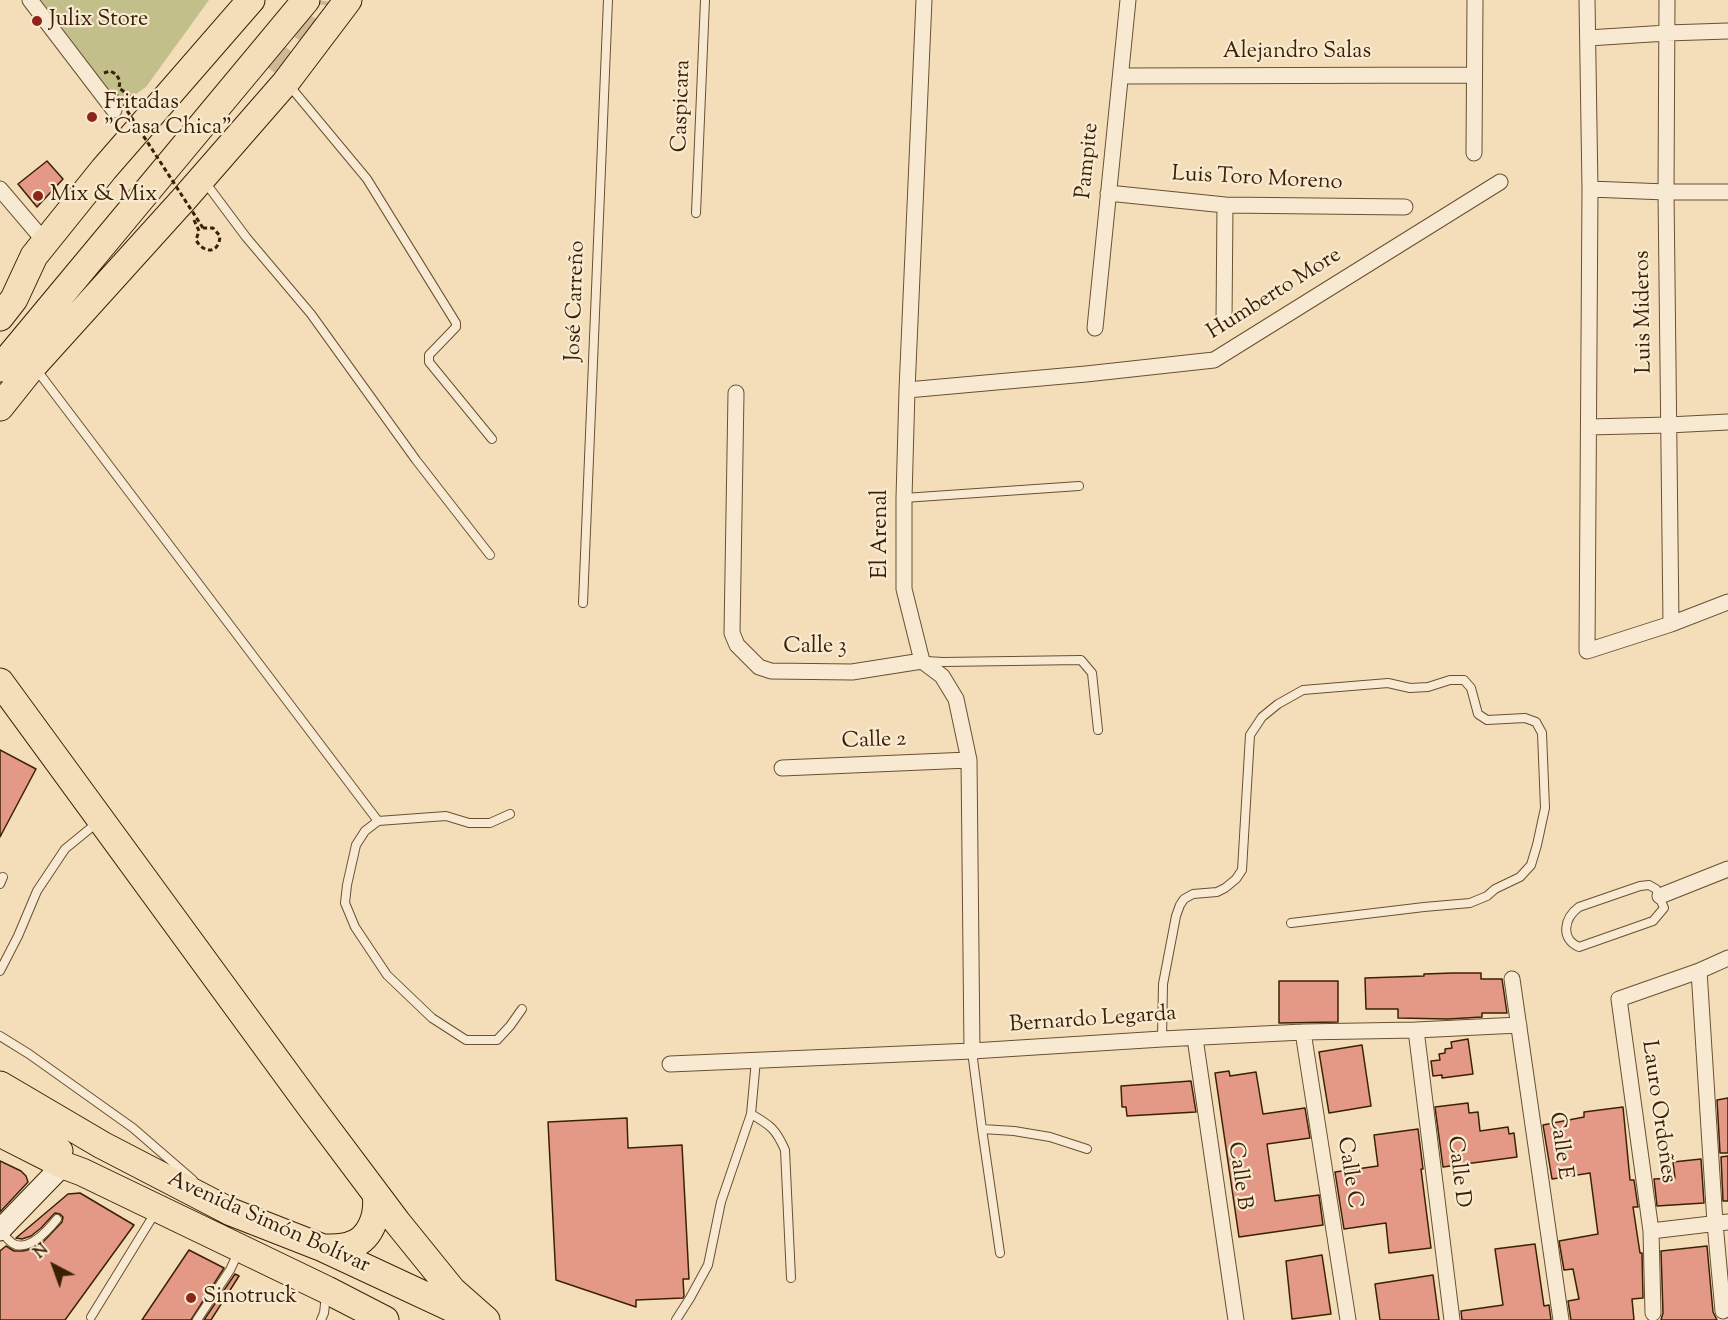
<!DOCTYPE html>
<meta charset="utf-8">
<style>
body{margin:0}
#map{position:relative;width:1728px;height:1320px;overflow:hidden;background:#f4deba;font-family:"Sorts Mill Goudy",serif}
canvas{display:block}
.north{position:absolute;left:24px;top:1236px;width:60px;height:60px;-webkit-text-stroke:4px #f8ead2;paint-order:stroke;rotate:319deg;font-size:16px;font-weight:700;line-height:24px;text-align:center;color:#3b2103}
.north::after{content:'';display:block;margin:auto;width:21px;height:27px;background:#3b2103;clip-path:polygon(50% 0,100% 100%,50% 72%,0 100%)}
</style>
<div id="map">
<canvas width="1728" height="1320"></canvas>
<div class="north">N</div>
</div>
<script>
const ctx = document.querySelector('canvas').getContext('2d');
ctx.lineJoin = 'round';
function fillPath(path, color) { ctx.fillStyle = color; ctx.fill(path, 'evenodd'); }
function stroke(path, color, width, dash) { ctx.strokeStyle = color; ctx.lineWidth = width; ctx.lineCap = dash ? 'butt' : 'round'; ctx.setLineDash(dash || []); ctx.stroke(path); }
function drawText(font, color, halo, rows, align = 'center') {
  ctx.font = font + ' "Sorts Mill Goudy",serif'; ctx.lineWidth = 4.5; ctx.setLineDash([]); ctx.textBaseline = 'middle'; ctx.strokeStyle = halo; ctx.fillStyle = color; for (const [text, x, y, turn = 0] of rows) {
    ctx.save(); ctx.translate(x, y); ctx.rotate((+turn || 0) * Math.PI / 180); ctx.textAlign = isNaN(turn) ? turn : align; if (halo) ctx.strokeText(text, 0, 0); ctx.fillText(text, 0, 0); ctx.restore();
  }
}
const green = new Path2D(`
 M39 0H209L146 87 114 110Z`);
const building = new Path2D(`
 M47 161 63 179 37 207 18 184Z
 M0 750 36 769 0 837Z
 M1453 973H1481V979H1502L1507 1013H1482V1017L1448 1019 1398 1018V1009H1366L1365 978 1424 976V974Z
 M1279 981H1338V1022L1279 1023Z
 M1468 1039 1473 1074 1442 1078V1075L1433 1076 1431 1061 1440 1060 1439 1054 1445 1053V1049L1452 1048 1451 1042Z
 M1362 1045 1371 1106 1329 1113 1319 1052Z
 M1229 1071 1230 1076 1256 1072 1263 1114 1305 1108 1310 1138 1267 1144 1275 1201 1319 1195 1323 1225 1239 1237 1215 1073Z
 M1191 1081 1196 1112 1127 1116 1126 1107H1122L1121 1086Z
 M1728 1098V1153H1720L1717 1100Z
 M1468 1103 1469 1113 1478 1112 1480 1131 1508 1127 1509 1134 1514 1133 1517 1157 1443 1167 1435 1107Z
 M1623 1107 1630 1180H1634L1638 1207H1633L1640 1253H1642L1643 1298 1632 1299 1634 1320H1571L1568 1301 1579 1299 1573 1269 1564 1270 1559 1241 1598 1234 1590 1173 1552 1179 1543 1125 1584 1117V1112Z
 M627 1118 628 1148 682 1145 689 1279H683L684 1296 683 1298 636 1300V1307L556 1280 548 1122Z
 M1418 1129 1423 1169H1421L1431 1248 1389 1253 1386 1223 1344 1229 1335 1172 1378 1166 1374 1135Z
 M1728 1156V1201H1723L1721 1157Z
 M1701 1159 1704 1203 1657 1206 1654 1179 1675 1178 1673 1162Z
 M0 1161 21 1171 26 1176 28 1182 0 1212Z
 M80 1193 134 1225 65 1320H0V1251L6 1246 14 1251H23L31 1249 43 1242 62 1222 63 1217 60 1214 55 1213 53 1215 41 1228 31 1236 22 1239 16 1238 68 1194Z
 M1535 1244 1544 1306 1549 1305 1551 1320H1462L1461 1311 1503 1305 1495 1249Z
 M1707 1246 1713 1312 1717 1320H1661L1663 1313 1661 1251Z
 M189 1250 224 1268 191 1320H142Z
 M1322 1255 1331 1314 1292 1319 1286 1261Z
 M235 1274 239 1276 211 1320H204Z
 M1433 1275 1439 1320H1380L1375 1284Z`);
const highwayTunnel = new Path2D(`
 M275 73 296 46 316 14 318 0`);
const path = new Path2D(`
 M104 73 110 71 116 74 120 81 119 88 137 101
 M194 220 199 231 196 240C204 254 219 254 220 236L213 228H203`);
const lane = new Path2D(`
 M288 84 367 179 456 323V327L429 355V362L492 439
 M205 182 246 237 311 314 416 460 490 555
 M696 213 705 0
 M36 369 378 821 365 831 356 845 347 885 345 903 355 927 387 975 432 1018 466 1040H497L510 1026 522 1009
 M904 498 1079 486
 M583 603 608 0
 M926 661 943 662 1081 660 1092 673 1098 730
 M378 821 446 816 469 823H490L510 814
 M0 884 3 877
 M1649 885 1656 889 1664 908 1653 921 1579 947C1560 939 1564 918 1579 907L1640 886Z
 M0 971 18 936 37 891 65 849 98 822
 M0 1036 29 1054 133 1128 193 1180
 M1162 1039 1163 984 1176 916 1180 905 1184 899 1193 894 1217 892 1225 888 1236 879 1242 870 1250 735 1262 717 1278 704 1303 690 1388 683 1410 688 1428 687 1450 680H1464L1471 688 1478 714 1487 720 1525 718 1536 722 1542 733 1545 808 1537 845 1531 865 1520 877 1495 889 1487 896 1470 903 1424 907 1291 923
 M972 1051 982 1129 1000 1253
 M751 1114C770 1125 776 1129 785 1150L791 1278
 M982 1129 1014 1131 1050 1137 1087 1149
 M1 1231C5 1236 10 1243 16 1245 32 1249 49 1229 57 1219
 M91 1317 155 1213
 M197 1320 230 1270 238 1253
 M321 1320 324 1313 326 1295
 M676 1320 690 1298 708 1265 721 1202 751 1114 756 1060`);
const street = new Path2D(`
 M30 0 114 110
 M924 0 907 390 904 498V589L922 661 942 676 956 699 969 760 972 1051
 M1587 0 1590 189 1587 651 1671 624 1728 602
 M1667 0 1666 192 1671 624
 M1588 38 1667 33 1728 31
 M1121 76 1473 75
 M1474 153 1475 0
 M0 189 46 243
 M1590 189 1666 192H1728
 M1108 193 1225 205 1405 207
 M1224 321 1225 205
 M1095 328 1128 0
 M907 390 1086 374 1214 360 1500 182
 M736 393 732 633 737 645 759 667 771 671 852 672 922 661
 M1589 427 1668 425 1728 422
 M782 768 969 760
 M1660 896 1728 869
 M1699 971 1715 1223 1723 1311
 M1512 979 1561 1320
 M1416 1030 1452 1320
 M1303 1032 1348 1320
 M1195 1038 1236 1320
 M670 1064 972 1051 1162 1039 1303 1032 1416 1030 1519 1025
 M1651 1231 1728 1222
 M1653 1313 1651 1231 1619 999 1699 971 1728 958`);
const secondary = new Path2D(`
 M0 1230 63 1165`);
const highway = new Path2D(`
 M0 317 14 299 34 256 104 169 251 0
 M33 366 184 199 286 82 348 0
 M0 368 306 0
 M0 407 43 353
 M0 682 310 1106 397 1222 452 1290 486 1320
 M0 1085 102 1145 231 1212 323 1248 471 1317
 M0 1110 28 1125 59 1151
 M0 1133 63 1165 82 1172 327 1290 385 1320
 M323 1248C331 1248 340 1248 348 1246 371 1241 379 1214 376 1194`);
const pathBridge = new Path2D(`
 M115 92 203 228`);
const markers = [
 [37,21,6,"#8f2418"],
 [92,117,6,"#8f2418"],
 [38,196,6,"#8f2418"],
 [191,1298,6,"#8f2418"]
];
const poiNames = [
 ["Julix Store",49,21],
 ["Fritadas",104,104],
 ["\"Casa Chica\"",104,129],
 ["Mix & Mix",50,196],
 ["Sinotruck",203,1298]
];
const streetNames = [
 ["Alejandro Salas",1297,53],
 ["Caspicara",683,106,-88],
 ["Pampite",1089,161,-84],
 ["Luis Toro Moreno",1257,180,3],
 ["Humberto More",1275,295,-32],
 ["José Carreño",577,301,-88],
 ["Luis Mideros",1645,312,-91],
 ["El Arenal",882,534,-90],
 ["Calle 3",815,648],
 ["Calle 2",874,742,-2],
 ["Bernardo Legarda",1093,1021,-4],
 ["Lauro Ordoñes",1657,1112,82],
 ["Calle E",1559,1146,82],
 ["Calle D",1457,1172,83],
 ["Calle C",1348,1173,81],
 ["Calle B",1238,1176,82],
 ["Avenida Simón Bolívar",268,1224,24]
];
fillPath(green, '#c2bf8b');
fillPath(building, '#e39986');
stroke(building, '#3b2103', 1.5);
stroke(highwayTunnel, '#cfb895', 27, [27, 14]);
stroke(lane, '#695031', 10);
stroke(street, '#695031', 17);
stroke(secondary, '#3b2103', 23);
stroke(highway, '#3b2103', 29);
stroke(path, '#3b2103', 3, [4.5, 3]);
stroke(lane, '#f8ead2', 8);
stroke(street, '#f8ead2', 15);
stroke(secondary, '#f8ead2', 21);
stroke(highway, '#f4deba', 27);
stroke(pathBridge, '#3b2103', 3, [4.5, 3]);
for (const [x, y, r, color] of markers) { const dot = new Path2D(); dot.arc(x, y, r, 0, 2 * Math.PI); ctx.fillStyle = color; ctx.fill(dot); stroke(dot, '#f8ead2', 2); }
drawText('22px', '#3b2103', '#f8ead2', poiNames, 'left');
drawText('22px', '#3b2103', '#f8ead2', streetNames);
</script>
